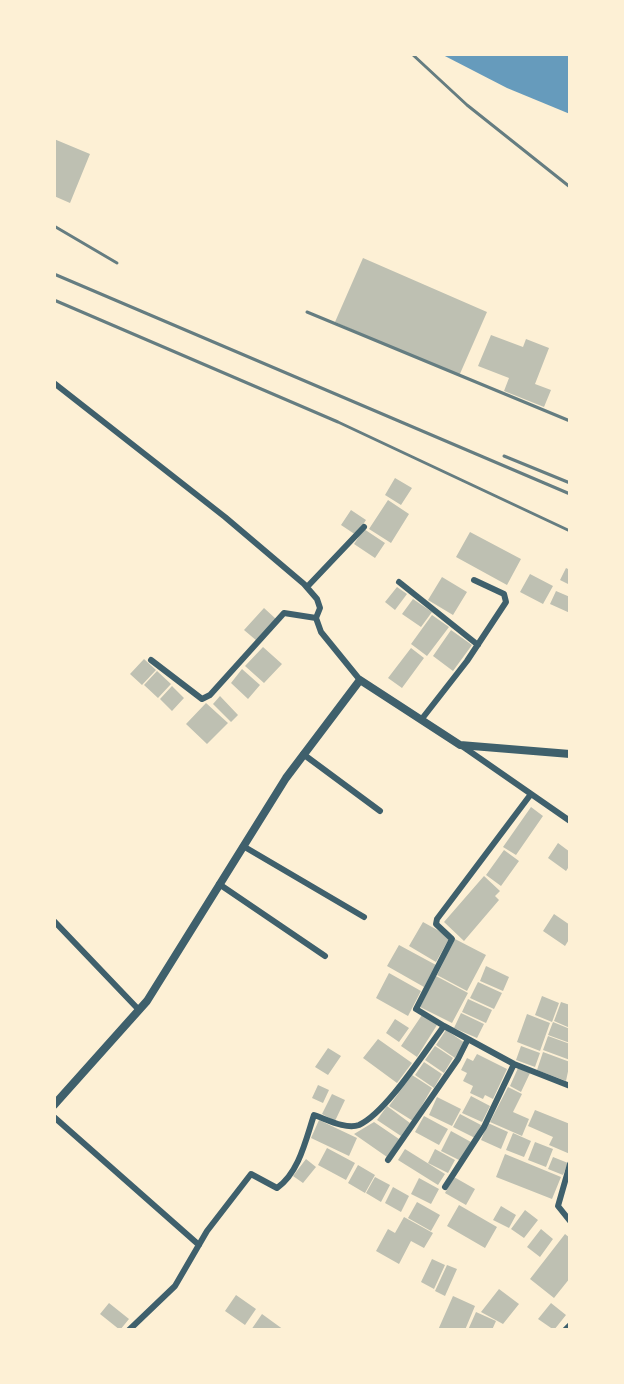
<!DOCTYPE html>
<style>
body{margin:0}
#map{position:relative;width:624px;height:1384px;overflow:hidden;background:#fdf0d5;font-family:Inter,sans-serif}
canvas{display:block}
.frame{position:absolute;inset:0;border:56px solid #fdf0d5;pointer-events:none}
</style>
<div id="map">
<canvas width="624" height="1384"></canvas>
<div class="frame"></div>
</div>
<script>
const ctx = document.querySelector('canvas').getContext('2d');
ctx.lineJoin = 'round';
function fillPath(path, color) { ctx.fillStyle = color; ctx.fill(path, 'evenodd'); }
function stroke(path, color, width, dash) { ctx.strokeStyle = color; ctx.lineWidth = width; ctx.lineCap = dash ? 'butt' : 'round'; ctx.setLineDash(dash || []); ctx.stroke(path); }
const water = new Path2D(`
 M441 54H570V114L507 88Z`);
const building = new Path2D(`
 M54 139 90 154 70 203 54 196Z
 M363 258 487 312 459 376 335 322Z
 M491 335 523 347 526 339 549 348 535 384 551 390 544 407 504 391 509 378 478 366Z
 M395 478 412 488 401 505 385 495Z
 M388 500 409 514 391 543 369 529Z
 M351 510 366 520 356 535 341 525Z
 M364 529 385 543 375 558 354 544Z
 M470 532 521 559 507 585 456 557Z
 M566 568 570 570V585L560 580Z
 M530 574 553 586 543 604 520 592Z
 M442 577 467 592 453 615 428 600Z
 M397 587 407 594 395 610 385 602Z
 M556 591 570 597V613L550 604Z
 M413 599 432 612 421 627 402 614Z
 M264 608 276 619 257 641 244 630Z
 M432 615 449 627 427 656 411 644Z
 M451 630 472 645 453 671 433 656Z
 M263 647 282 664 264 683 245 666Z
 M411 648 424 658 402 688 388 678Z
 M144 659 156 670 142 685 130 674Z
 M242 669 260 685 248 699 231 683Z
 M157 671 171 684 158 698 144 685Z
 M172 686 184 698 172 711 160 699Z
 M220 696 238 715 231 722 213 704Z
 M206 703 228 723 207 744 186 724Z
 M531 807 543 816 516 855 503 847Z
 M558 843 570 852V865L566 871 548 858Z
 M504 850 519 861 501 886 486 875Z
 M484 876 500 891 495 896 499 900 464 941 444 922Z
 M554 914 570 925V938L565 946 543 931Z
 M423 922 450 937 436 962 409 946Z
 M455 939 486 955 467 991 437 975Z
 M399 945 436 965 424 987 387 966Z
 M486 966 509 977 503 991 480 981Z
 M389 973 421 991 408 1016 376 998Z
 M436 976 468 993 452 1023 420 1007Z
 M478 982 502 993 494 1009 470 998Z
 M542 996 559 1003 552 1022 535 1015Z
 M468 999 492 1010 486 1023 462 1012Z
 M561 1002 570 1005V1028L554 1021Z
 M461 1013 484 1024 477 1038 454 1028Z
 M527 1014 550 1023 540 1051 517 1042Z
 M422 1015 437 1025 417 1057 401 1046Z
 M395 1019 409 1028 399 1042 386 1033Z
 M553 1022 570 1029V1043L548 1035Z
 M446 1030 465 1043 455 1058 436 1045Z
 M548 1036 570 1044V1060L543 1050Z
 M378 1039 412 1063 397 1083 363 1058Z
 M435 1046 453 1058 444 1073 425 1060Z
 M521 1046 540 1053 535 1067 516 1060Z
 M328 1048 341 1056 328 1075 315 1067Z
 M543 1052 570 1062 566 1081 537 1070Z
 M477 1054 507 1069 493 1099 485 1095 483 1099 470 1093 473 1086 463 1081 467 1073 461 1070 467 1058 473 1061Z
 M424 1062 442 1074 434 1088 415 1075Z
 M518 1068 530 1073 521 1092 510 1086Z
 M412 1075 432 1088 413 1121 389 1106Z
 M318 1085 329 1090 323 1103 312 1098Z
 M508 1087 522 1094 513 1112 529 1119 522 1136 490 1122Z
 M332 1094 345 1100 335 1121 322 1114Z
 M471 1096 490 1106 482 1122 462 1113Z
 M437 1097 461 1109 452 1126 429 1115Z
 M387 1106 410 1123 401 1136 377 1120Z
 M535 1110 570 1124V1154L549 1145 553 1137 528 1126Z
 M460 1114 481 1125 475 1138 453 1127Z
 M424 1116 448 1129 439 1145 415 1132Z
 M319 1120 357 1138 349 1156 311 1138Z
 M374 1122 399 1139 387 1157 354 1134Z
 M488 1123 508 1132 501 1149 481 1140Z
 M451 1131 471 1142 461 1161 441 1151Z
 M513 1133 531 1141 524 1157 506 1150Z
 M535 1142 553 1149 546 1167 528 1160Z
 M327 1148 355 1163 346 1180 318 1165Z
 M405 1149 445 1174 438 1185 398 1160Z
 M435 1149 455 1160 448 1173 428 1163Z
 M505 1154 561 1177 552 1199 496 1177Z
 M553 1157 568 1163 563 1175 548 1169Z
 M306 1159 316 1167 303 1183 293 1176Z
 M358 1165 375 1175 365 1193 348 1183Z
 M375 1177 390 1185 381 1202 366 1193Z
 M454 1177 475 1189 466 1205 445 1193Z
 M419 1178 439 1189 431 1204 411 1194Z
 M393 1187 409 1196 401 1212 385 1203Z
 M417 1202 440 1215 431 1231 408 1218Z
 M459 1205 497 1227 485 1248 447 1226Z
 M501 1206 516 1215 509 1228 493 1220Z
 M525 1210 538 1220 524 1238 511 1229Z
 M404 1217 433 1233 424 1248 411 1241 399 1264 376 1251 388 1229 395 1233Z
 M541 1229 553 1239 540 1257 527 1247Z
 M565 1234 570 1238V1278L554 1298 530 1279Z
 M432 1259 445 1265 434 1289 421 1282Z
 M447 1265 457 1269 445 1296 435 1291Z
 M499 1289 519 1304 503 1324 481 1312Z
 M236 1295 256 1309 245 1325 225 1311Z
 M453 1296 475 1306 465 1330H438Z
 M109 1303 129 1319 120 1330 100 1314Z
 M551 1303 566 1315 554 1330 538 1319Z
 M476 1312 496 1321 492 1330H468Z
 M262 1314 284 1330H251Z`);
const minor = new Path2D(`
 M54 383 225 517 304 584 317 599 320 608 316 618 321 632 360 680
 M399 582 478 645
 M307 587 364 527
 M151 660 202 699 210 695 284 613 316 618
 M421 720 467 661 506 602 504 594 474 580
 M462 746 570 821
 M303 754 380 811
 M243 846 364 917
 M219 884 325 956
 M54 921 139 1010
 M444 1026 416 1009 452 939 436 924 437 919 531 794
 M54 1117 199 1245
 M388 1160 458 1059 468 1039
 M570 1164 558 1206 570 1221
 M445 1187 484 1127 514 1064
 M129 1330 175 1286 207 1231 251 1174 277 1188C299 1173 306 1139 314 1115 326 1119 346 1130 359 1125 386 1113 425 1051 444 1026L514 1064 570 1086
 M565 1330 570 1325`);
const tertiary = new Path2D(`
 M54 1105 147 1001 286 778 360 680 460 745 570 754`);
const rail = new Path2D(`
 M412 54 467 105 570 187
 M54 226 117 263
 M54 274 570 494
 M54 300 338 422 570 531
 M307 312 570 421
 M504 456 570 483`);
fillPath(water, '#669bbc');
fillPath(building, '#bec0b2');
stroke(minor, '#3f606c', 6);
stroke(tertiary, '#3f606c', 8);
stroke(rail, '#657d81', 3);
</script>
